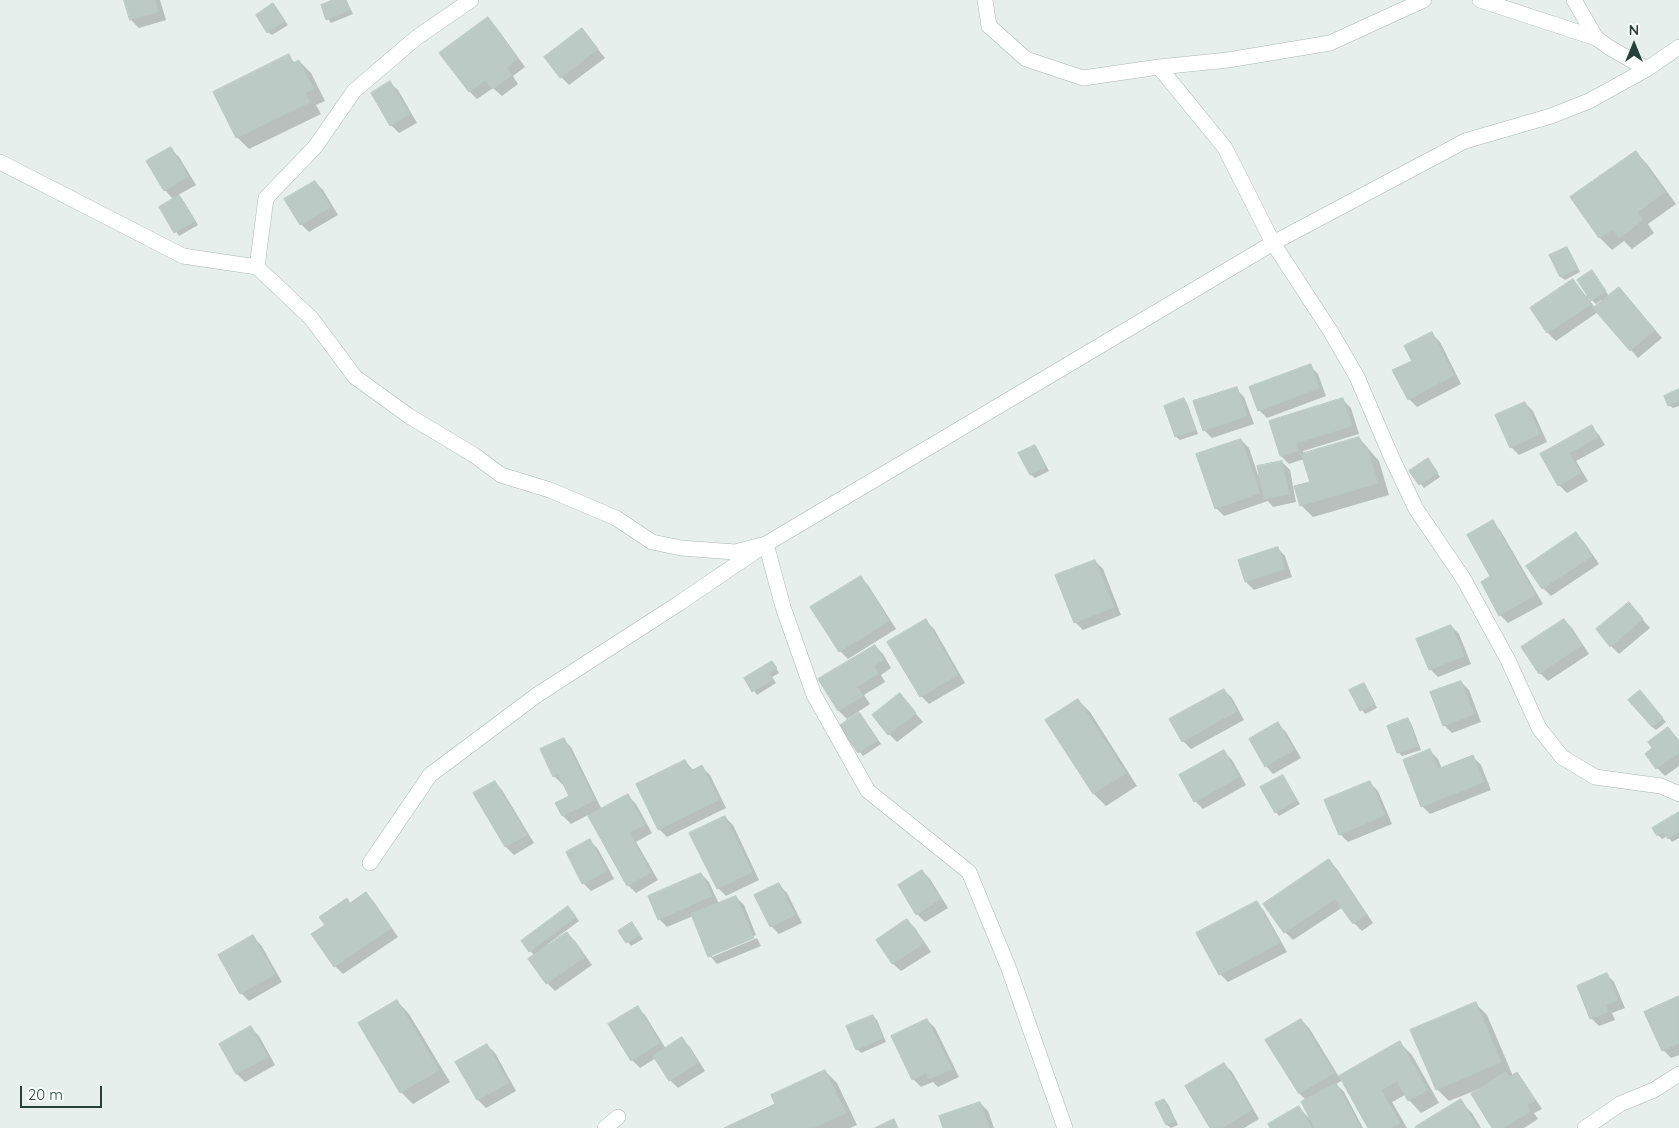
<!DOCTYPE html>
<style>
body{margin:0}
#map{position:relative;width:1679px;height:1128px;overflow:hidden;background:#e6efeb;font-family:Quicksand,sans-serif}
canvas{display:block}
.north{position:absolute;left:1609px;top:20px;width:50px;height:50px;-webkit-text-stroke:4px #f7fbf9;paint-order:stroke;rotate:0deg;font-size:14px;font-weight:700;line-height:20px;text-align:center;color:#24423a}
.north::after{content:'';display:block;margin:auto;width:18px;height:22px;background:#24423a;clip-path:polygon(50% 0,100% 100%,50% 72%,0 100%)}
.scale{position:absolute;left:20px;top:1086px;width:82px;height:22px;box-sizing:border-box;border:2px solid #24423a;border-top:0;padding-left:6px;font-size:15px;line-height:18px;white-space:nowrap;color:#24423a;-webkit-text-stroke:4px #f7fbf9;paint-order:stroke}
</style>
<div id="map">
<canvas width="1679" height="1128"></canvas>
<div class="north">N</div>
<div class="scale">20 m</div>
</div>
<script>
const ctx = document.querySelector('canvas').getContext('2d');
ctx.lineJoin = 'round';
function fillPath(path, color) { ctx.fillStyle = color; ctx.fill(path, 'evenodd'); }
function stroke(path, color, width, dash) { ctx.strokeStyle = color; ctx.lineWidth = width; ctx.lineCap = dash ? 'butt' : 'round'; ctx.setLineDash(dash || []); ctx.stroke(path); }
const shadow = new Path2D(`
 M125 0H160L166 20 139 28 131 20Z
 M336 0H346L353 14 331 23 328 19Z
 M273 5 288 25 272 35 268 32Z
 M488 19 496 27 525 67 513 76 518 84 502 96 493 88 477 99 470 92Z
 M582 30 605 58 569 85 561 77Z
 M288 56 295 63 299 61 311 73 325 101 316 105 321 114 249 149 237 137Z
 M390 83 398 90 417 123 399 133 391 125Z
 M171 149 179 157 196 185 178 195 183 200 198 225 179 236 160 207 174 200 165 190Z
 M1635 152 1647 164 1676 204 1648 224 1654 233 1632 249 1624 241 1612 250 1600 238 1572 198Z
 M315 182 323 190 338 215 309 232 301 224Z
 M1566 248 1570 252 1580 272 1565 280 1561 277 1551 255Z
 M1595 276 1609 296H1626L1662 338 1638 358 1598 312 1556 341 1548 333 1532 308 1573 281 1586 296 1588 295ZM1589 297 1596 304 1601 300 1603 302 1595 308 1588 298Z
 M1432 334 1440 342 1461 384 1417 407 1409 399 1413 361Z
 M1310 366 1318 374 1326 396 1267 418 1259 410Z
 M1236 389 1244 397 1254 424 1212 438 1204 430Z
 M1679 390V406L1673 408 1669 405Z
 M1184 400 1187 403 1198 434 1180 440 1176 437 1165 406Z
 M1343 400 1351 408 1359 434 1303 451 1304 454 1359 438 1379 461 1389 495 1313 517 1301 505 1311 483 1304 459 1289 464 1281 456Z
 M1525 403 1533 411 1547 442 1519 455 1511 447Z
 M1591 427 1599 435 1605 445 1576 461 1588 481 1567 493 1559 485 1542 454Z
 M1241 440 1249 448 1258 475 1282 462 1290 470 1296 502 1273 507 1268 501 1224 516 1216 508Z
 M1034 446 1038 450 1049 471 1035 478 1031 475 1020 454Z
 M1431 464 1440 477 1424 488 1411 471Z
 M1492 522 1500 530 1543 604 1508 623 1500 615 1492 577Z
 M1576 534 1584 542 1599 564 1551 596 1543 588 1528 566Z
 M1277 548 1285 556 1292 577 1254 590 1246 582Z
 M1095 561 1103 569 1121 615 1083 630 1075 622Z
 M860 577 868 585 896 629 848 659 840 651Z
 M1629 604 1650 628 1619 654 1611 646Z
 M1564 620 1572 628 1589 654 1548 681 1540 673Z
 M926 621 934 629 965 683 929 704 921 696Z
 M1451 626 1459 634 1471 664 1438 677 1430 669Z
 M875 646 883 654 891 668 881 675 885 682 864 695 870 704 847 719 839 711 820 680Z
 M775 666 779 673 772 677 776 683 757 695 745 678Z
 M1461 682 1469 690 1481 722 1452 733 1444 725Z
 M1363 684 1367 688 1377 708 1365 714 1351 690Z
 M1224 690 1232 698 1244 720 1191 749 1183 741Z
 M900 695 923 722 897 742 889 734Z
 M1643 696 1666 722 1656 730 1652 727Z
 M1078 700 1090 712 1137 786 1106 806 1094 794 1047 720Z
 M863 718 881 744 863 756 841 727Z
 M1407 719 1411 723 1421 750 1402 756 1399 753 1389 726Z
 M1278 724 1286 732 1301 758 1273 774 1266 766Z
 M1668 729 1679 740V766L1665 776 1657 768 1654 749Z
 M563 739 571 747 602 810 628 796 636 804 652 833 636 842 658 880 636 893 628 885 588 815 571 824 563 816 557 804 570 797 563 783 562 784 554 776Z
 M1430 751 1438 759 1442 769 1473 757 1481 765 1491 790 1430 814 1422 806Z
 M1224 752 1232 760 1246 785 1203 809 1195 801Z
 M685 761 694 771 702 767 710 775 726 808 667 837 659 829Z
 M1283 777 1300 804 1279 816 1276 812Z
 M494 782 502 790 534 843 514 855 506 847 475 794Z
 M1370 783 1378 791 1392 824 1348 842 1340 834Z
 M1679 814V838L1672 842 1667 836 1662 839 1658 835Z
 M725 817 733 825 759 880 726 896 718 888Z
 M590 841 598 849 614 879 591 891 583 883Z
 M1329 861 1337 869 1373 923 1362 931 1354 923 1343 907 1293 940 1285 932Z
 M922 871 930 879 948 908 925 922 917 914Z
 M701 874 709 882 719 904 736 897 744 905 756 935 712 954V957L757 938 761 946 717 964 710 956 693 916 667 927 659 919Z
 M779 885 787 893 802 923 779 934 771 926Z
 M366 894 374 902 398 937 343 974 335 966 326 925 351 904Z
 M1257 903 1264 911 1287 952 1228 982 1220 974 1198 934Z
 M572 911 579 921 548 944 549 946 567 934 575 941 592 965 555 991 547 983 535 956 530 951Z
 M907 920 915 928 931 952 901 971 893 964 877 940Z
 M632 923 643 939 631 946 620 931Z
 M253 937 261 945 282 982 249 1001 241 993Z
 M1606 974 1614 982 1625 1008 1612 1013 1615 1020 1599 1026 1591 1018Z
 M1679 997V1055L1671 1058 1663 1050Z
 M397 1001 409 1014 450 1082 413 1104 401 1092Z
 M1475 1003 1487 1015 1513 1076 1517 1074 1524 1082 1542 1109 1534 1113 1538 1119 1524 1128H1494L1479 1089 1449 1101 1437 1089Z
 M637 1007 645 1015 666 1049 682 1039 690 1047 705 1071 678 1088 670 1080 656 1058 640 1068 632 1060Z
 M873 1016 877 1020 886 1042 861 1053 857 1049Z
 M927 1020 935 1028 959 1077 938 1087 933 1082 921 1087 913 1079Z
 M1301 1020 1309 1028 1339 1077 1400 1043 1412 1055 1439 1103 1421 1113 1409 1100 1405 1095 1392 1102 1407 1128H1370L1343 1080 1336 1084 1344 1092 1363 1128H1271L1299 1108 1311 1120 1306 1100 1300 1094 1267 1040Z
 M251 1028 259 1036 275 1065 245 1082 237 1074Z
 M487 1045 495 1053 516 1091 486 1108 478 1100 457 1062Z
 M1224 1064 1232 1072 1259 1119 1244 1128H1211Z
 M825 1071 837 1083 857 1125 850 1128H727L777 1105Z
 M1164 1100 1168 1104 1178 1125 1171 1128 1167 1125 1157 1104Z
 M1460 1101 1472 1113 1481 1128H1418Z
 M980 1103 988 1111 994 1128H944Z`);
const building = new Path2D(`
 M124 0H155L158 12 130 20Z
 M333 0H346L350 10 326 20 321 5Z
 M273 3 285 21 267 33 256 15Z
 M488 17 518 58 506 68 512 75 493 89 485 80 469 92 439 53Z
 M582 28 598 49 560 78 544 57Z
 M289 54 293 63 299 60 314 89 305 93 310 102 236 138 213 92Z
 M390 81 410 114 390 126 371 93Z
 M171 147 188 176 164 191 146 161Z
 M1636 151 1665 192 1637 212 1643 220 1619 238 1613 229 1599 238 1570 197Z
 M315 181 331 207 300 225 284 199Z
 M179 195 195 221 174 233 159 207Z
 M1567 247 1578 269 1560 277 1549 255Z
 M1592 270 1606 291 1591 301 1577 280Z
 M1573 279 1591 304 1547 333 1530 308Z
 M1619 287 1655 330 1630 351 1593 308Z
 M1432 332 1454 375 1408 400 1392 370 1412 361 1404 346Z
 M1311 364 1319 388 1258 411 1249 387Z
 M1237 387 1247 416 1203 431 1193 401Z
 M1679 389V401L1668 406 1664 396Z
 M1184 398 1196 430 1175 437 1164 406Z
 M1343 398 1352 426 1296 443 1298 451 1280 456 1269 421Z
 M1525 402 1540 434 1510 448 1495 415Z
 M1592 425 1598 437 1569 453 1581 473 1558 486 1540 454Z
 M1359 437 1363 448 1367 447 1378 483 1300 506 1294 486 1310 482 1301 454Z
 M1241 439 1260 493 1215 509 1196 454Z
 M1035 445 1046 467 1030 475 1018 453Z
 M1428 458 1438 473 1419 485 1409 471Z
 M1282 461 1289 494 1264 499 1257 466Z
 M1493 520 1535 595 1499 616 1481 582 1490 576 1467 535Z
 M1576 532 1592 556 1542 589 1526 566Z
 M1278 547 1285 569 1245 582 1238 560Z
 M1095 560 1114 607 1074 623 1055 575Z
 M861 576 889 621 839 652 810 607Z
 M1629 602 1643 619 1610 647 1596 629Z
 M926 619 958 675 920 697 887 642Z
 M1564 619 1582 645 1539 674 1521 647Z
 M1451 625 1464 656 1429 670 1416 639Z
 M875 645 884 660 874 666 878 674 857 687 863 696 838 711 818 679Z
 M772 661 777 668 769 673 773 679 752 692 744 678Z
 M1461 681 1474 714 1443 726 1430 692Z
 M1364 683 1375 704 1360 711 1349 690Z
 M1224 689 1237 711 1182 742 1169 719Z
 M1640 690 1663 718 1652 727 1628 700Z
 M900 693 916 713 888 735 872 715Z
 M1078 699 1126 773 1093 794 1045 720Z
 M859 712 878 740 858 753 839 726Z
 M1408 718 1418 746 1397 753 1387 726Z
 M1278 722 1294 750 1265 767 1249 739Z
 M1668 727 1679 741V753L1656 769 1645 754 1652 748 1648 742Z
 M564 738 595 800 562 816 555 803 569 796 558 774 553 777 540 749Z
 M1430 749 1438 769 1473 755 1484 782 1421 807 1403 760Z
 M1224 750 1239 777 1194 802 1179 775Z
 M685 760 691 771 702 765 719 800 658 830 636 784Z
 M1283 775 1297 800 1275 813 1260 787Z
 M495 781 527 835 505 847 473 793Z
 M1370 781 1385 815 1339 835 1324 800Z
 M628 794 645 825 629 833 651 872 627 886 588 816Z
 M1679 812V832L1668 839 1663 832 1657 836 1652 828Z
 M725 816 752 872 717 889 689 833Z
 M590 839 607 871 582 884 566 852Z
 M1329 859 1366 915 1353 924 1335 899 1284 933 1263 904Z
 M922 870 941 899 916 915 898 885Z
 M701 873 712 896 658 920 648 896Z
 M779 883 795 915 770 927 754 895Z
 M366 892 391 928 334 967 311 934 325 925 319 917 347 898 350 903Z
 M736 896 754 938 708 957 691 914Z
 M1257 901 1280 943 1219 975 1196 933Z
 M568 906 576 917 529 952 521 941Z
 M907 919 924 943 892 964 876 940Z
 M632 922 640 935 626 943 618 931Z
 M567 932 585 957 546 984 528 959Z
 M253 935 275 974 240 994 218 955Z
 M1607 973 1618 1000 1605 1005 1608 1012 1590 1019 1577 986Z
 M1679 996V1043L1662 1051 1644 1012Z
 M397 1000 439 1070 400 1093 358 1023Z
 M1476 1002 1501 1062 1436 1090 1410 1030Z
 M638 1006 660 1043 631 1061 608 1024Z
 M873 1015 883 1038 856 1050 846 1026Z
 M927 1019 952 1069 929 1079 926 1073 912 1080 891 1036Z
 M1301 1019 1334 1073 1299 1094 1265 1040Z
 M251 1026 268 1057 236 1074 219 1044Z
 M682 1037 698 1062 669 1081 653 1056Z
 M1400 1041 1428 1090 1408 1101 1397 1081 1381 1090 1400 1123 1391 1128H1368L1339 1076Z
 M487 1044 509 1083 477 1100 455 1062Z
 M1224 1063 1252 1110 1222 1128H1210L1185 1086Z
 M825 1070 846 1113 813 1128H724L775 1104 771 1095Z
 M1506 1072 1509 1077 1517 1072 1535 1100 1527 1105 1531 1111 1503 1128H1492L1471 1094Z
 M1336 1083 1360 1126 1357 1128H1315L1301 1102Z
 M1164 1099 1175 1121 1166 1125 1155 1103Z
 M1461 1099 1478 1128H1416L1415 1127Z
 M980 1102 989 1128H943L939 1116Z
 M1299 1106 1312 1128H1270L1268 1124Z
 M894 1119 898 1128H875Z`);
const minor = new Path2D(`
 M985 0 989 26 1026 59 1083 78 1159 67 1225 148 1273 243 1331 332 1357 377 1391 456 1416 509 1463 578 1508 660 1539 728 1562 757 1595 777 1661 786 1679 794
 M1480 0 1596 38
 M1574 0 1596 38 1610 48 1647 69
 M1159 67 1228 60 1330 43 1424 0
 M0 162 183 256 257 267 311 318 355 377 409 416 474 455 501 475 550 490 616 518 652 542 681 548 735 552 766 544
 M257 267 266 198 315 147 354 91 416 38 471 0
 M370 863 430 775 537 695 678 604 756 551
 M605 1128 618 1117
 M1065 1128 1009 969 969 872 868 791 814 695 783 607 766 544 1273 243 1465 141 1551 116 1589 101 1647 69 1679 47
 M1585 1128 1620 1104 1654 1090 1679 1074`);
fillPath(shadow, '#0003');
fillPath(building, '#bbcac4');
stroke(building, '#b8c9c2', 1);
stroke(minor, '#a8b8b2', 16);
stroke(minor, '#fff', 15);
</script>
